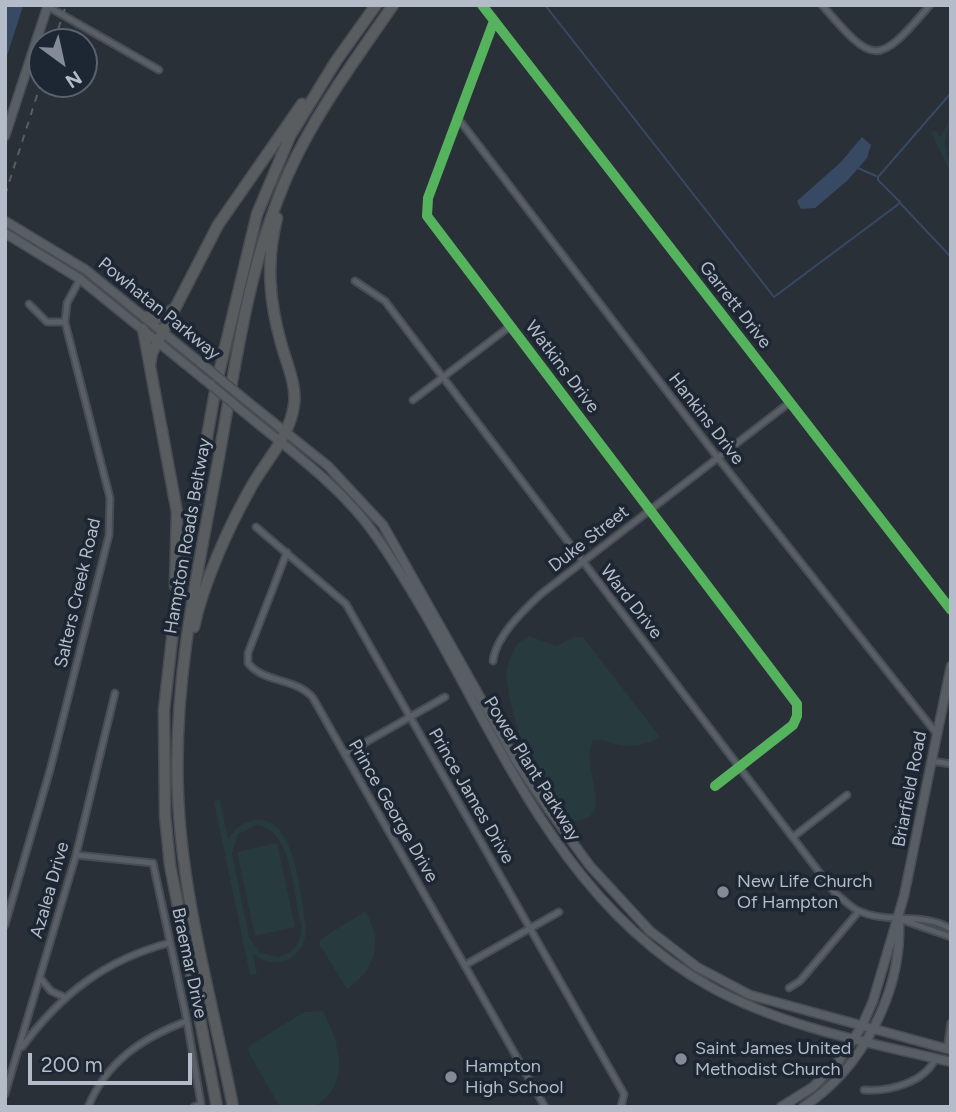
<!DOCTYPE html>
<style>
body{margin:0}
#map{position:relative;width:956px;height:1112px;overflow:hidden;background:#2a3038;font-family:Figtree,sans-serif}
canvas{display:block}
.frame{position:absolute;inset:0;border:7px solid #b4bcc9;pointer-events:none}
.north{position:absolute;left:28px;top:28px;width:70px;height:70px;box-sizing:border-box;background:#1d2633;border:2px solid #59626f;border-radius:50%;rotate:147deg;font-size:19px;font-weight:700;line-height:28px;text-align:center;color:#b4bcc9}
.north::after{content:'';display:block;margin:auto;width:24px;height:32px;background:#848b96;clip-path:polygon(50% 0,100% 100%,50% 72%,0 100%)}
.scale{position:absolute;left:28px;top:1053px;width:164px;height:32px;box-sizing:border-box;border:4px solid #b4bcc9;border-top:0;padding-left:9px;font-size:21px;line-height:24px;white-space:nowrap;color:#b4bcc9;-webkit-text-stroke:5px #1d2633;paint-order:stroke}
</style>
<div id="map">
<canvas width="956" height="1112"></canvas>
<div class="frame"></div>
<div class="north">N</div>
<div class="scale">200 m</div>
</div>
<script>
const ctx = document.querySelector('canvas').getContext('2d');
ctx.lineJoin = 'round';
function fillPath(path, color) { ctx.fillStyle = color; ctx.fill(path, 'evenodd'); }
function stroke(path, color, width, dash) { ctx.strokeStyle = color; ctx.lineWidth = width; ctx.lineCap = dash ? 'butt' : 'round'; ctx.setLineDash(dash || []); ctx.stroke(path); }
function drawText(font, color, halo, rows, align = 'center') {
  ctx.font = font + ' Figtree,sans-serif'; ctx.lineWidth = 7; ctx.setLineDash([]); ctx.textBaseline = 'middle'; ctx.strokeStyle = halo; ctx.fillStyle = color; for (const [text, x, y, turn = 0] of rows) {
    ctx.save(); ctx.translate(x, y); ctx.rotate((+turn || 0) * Math.PI / 180); ctx.textAlign = isNaN(turn) ? turn : align; if (halo) ctx.strokeText(text, 0, 0); ctx.fillText(text, 0, 0); ctx.restore();
  }
}
const green = new Path2D(`
 M951 118 945 142 951 174 931 132 936 130 940 137Z
 M529 636 556 646 574 637H583L660 737C645 745 632 748 615 744 606 742 603 738 593 740 579 769 618 818 575 821L568 816 523 749 510 701 506 674 510 658 518 643Z
 M220 800 228 839C235 828 245 820 260 820 296 821 300 896 306 924 309 956 278 974 253 954L257 974 250 975 214 801ZM257 825C292 829 294 895 301 924 303 940 295 952 279 957L260 953 249 937 232 854 238 834Z
 M277 843 295 927 255 936 237 852Z
 M365 911C384 940 376 970 347 989L319 944 320 940Z
 M323 1011C339 1042 353 1084 314 1107H280L248 1051 249 1046 304 1012Z`);
const water = new Path2D(`
 M5 5 23 6 5 62Z
 M862 137 871 145 867 158 848 180 815 208 801 209 797 201 841 162Z`);
const stream = new Path2D(`
 M545 5 774 297 900 203 951 257
 M858 168 876 176
 M900 202 878 180V177L951 93`);
const minor = new Path2D(`
 M482 5 951 610
 M822 5C874 65 877 67 930 5
 M47 6 159 70
 M494 21 428 198 427 216 797 704V716L793 725 715 786
 M457 117 718 458 937 734
 M355 281 385 301 835 893C842 898 849 906 857 910 886 925 923 911 951 929
 M29 304 47 322H65
 M413 400 509 327
 M256 527 346 604 624 1094 621 1107
 M287 552 248 653V663C263 683 297 678 313 698L545 1107
 M493 661C496 636 523 611 541 594L789 403
 M345 754 445 697
 M932 761 951 764
 M793 837 847 795
 M76 855 153 863 187 1021 201 1104 194 1107
 M902 920 951 937
 M5 925 50 770 109 535 110 498 65 322 67 303 80 279
 M465 965 559 912
 M40 978 51 991 64 997
 M789 988 800 981 859 911
 M22 1047C61 994 105 960 169 943
 M947 1049 951 1023
 M864 1090C889 1092 925 1082 935 1059
 M5 1094 76 855 115 693
 M88 1107C107 1061 142 1038 187 1021`);
const secondary = new Path2D(`
 M5 136 48 5
 M5 221 86 270 202 364
 M5 233 80 279 211 385
 M248 402 328 466 383 525 516 761 549 810 590 866 650 931 697 967 750 995 951 1050
 M246 414C292 452 342 487 376 536 482 687 538 891 709 986 782 1027 870 1043 951 1062
 M781 1107 813 1087 839 1061 862 1026 873 1001 904 896 951 666
 M803 1107C862 1069 902 992 899 922`);
const motorway = new Path2D(`
 M145 317 158 318 172 310
 M143 329 177 512 175 586
 M150 365 152 353 218 225 302 104
 M194 627C203 584 228 528 250 489 265 461 289 439 294 405 297 385 286 362 281 343 269 300 266 261 277 218
 M217 1107 170 865 165 815 164 710 174 621 217 381 257 214 290 136 336 61 376 5
 M233 1107C213 1004 182 899 178 794 173 680 198 569 219 457 236 360 249 262 289 172 316 112 356 59 393 5`);
const rail = new Path2D(`
 M54 42 66 5
 M5 195 42 80`);
const secondaryBridge = new Path2D(`
 M202 364 248 402
 M211 385 246 414`);
const cycleway = new Path2D(`
 M482 5 951 610
 M494 21 428 198 427 216 797 704V716L793 725 715 786`);
const markers = [
 [723,892,7,"#848b96"],
 [681,1059,7,"#848b96"],
 [451,1077,7,"#848b96"]
];
const streetNames = [
 ["Garrett Drive",735,305,52],
 ["Powhatan Parkway",159,309,39],
 ["Watkins Drive",562,367,53],
 ["Hankins Drive",706,419,52],
 ["Hampton Roads Beltway",188,536,-80],
 ["Duke Street",589,539,-38],
 ["Salters Creek Road",78,593,-77],
 ["Ward Drive",631,602,52],
 ["Power Plant Parkway",532,769,58],
 ["Briarfield Road",910,789,-79],
 ["Prince James Drive",471,796,60],
 ["Prince George Drive",393,811,60],
 ["Azalea Drive",50,890,-74],
 ["Braemar Drive",189,963,78]
];
const poiNames = [
 ["New Life Church",737,882],
 ["Of Hampton",737,903],
 ["Saint James United",695,1049],
 ["Methodist Church",695,1070],
 ["Hampton",465,1067],
 ["High School",465,1088]
];
fillPath(green, '#273a3e');
fillPath(water, '#384963');
stroke(stream, '#384963', 2);
stroke(minor, '#484c53', 9);
stroke(secondary, '#484c53', 11);
stroke(motorway, '#474c53', 13);
stroke(minor, '#5a5e66', 5);
stroke(secondary, '#595d64', 8);
stroke(motorway, '#5a5d60', 10);
stroke(rail, '#595d64', 2, [7, 7]);
stroke(secondaryBridge, '#484c53', 11, []);
stroke(secondaryBridge, '#595d64', 8);
stroke(cycleway, '#56b35d', 10);
for (const [x, y, r, color] of markers) { const dot = new Path2D(); dot.arc(x, y, r, 0, 2 * Math.PI); ctx.fillStyle = color; ctx.fill(dot); stroke(dot, '#1d2633', 2.5); }
drawText('18px', '#b4bcc9', '#1d2633', streetNames);
drawText('18px', '#b4bcc9', '#1d2633', poiNames, 'left');
</script>
